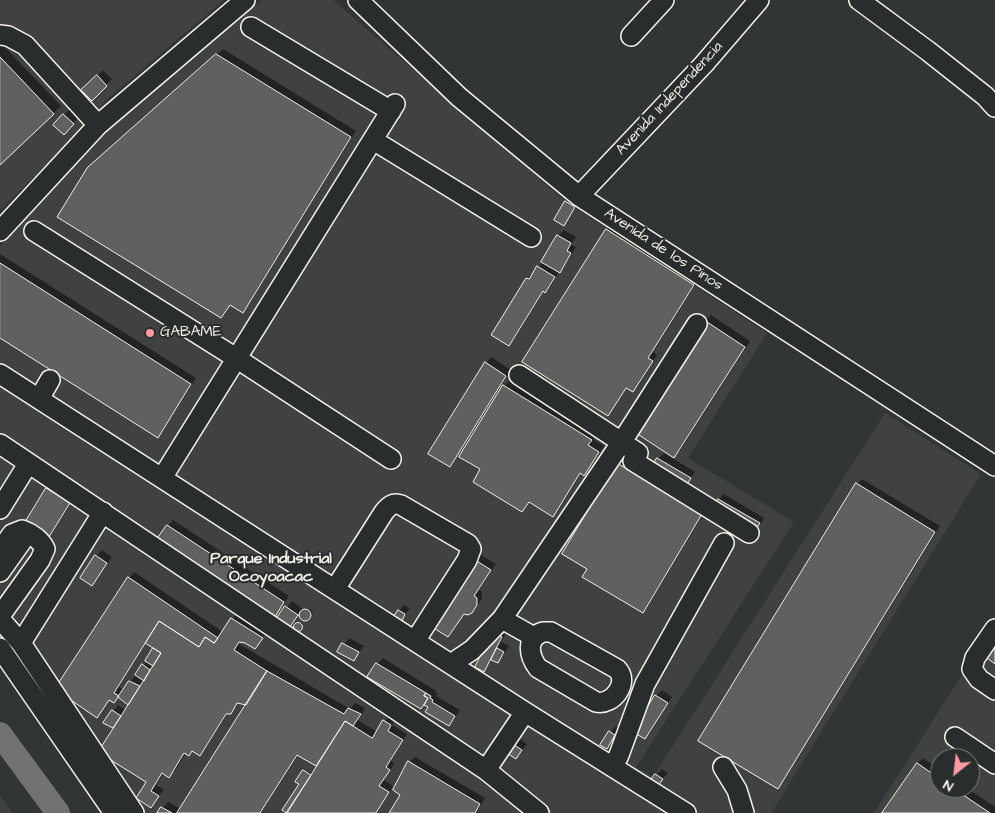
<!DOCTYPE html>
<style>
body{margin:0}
#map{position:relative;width:995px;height:813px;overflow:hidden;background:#323535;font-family:"Architects Daughter",sans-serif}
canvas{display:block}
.north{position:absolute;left:930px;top:748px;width:50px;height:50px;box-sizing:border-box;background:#2a2d2e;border:1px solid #7b7b78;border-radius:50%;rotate:209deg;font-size:14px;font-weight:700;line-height:20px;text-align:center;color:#f4f1e8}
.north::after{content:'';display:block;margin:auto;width:18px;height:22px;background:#ff9aa2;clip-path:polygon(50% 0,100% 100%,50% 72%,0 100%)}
</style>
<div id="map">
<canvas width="995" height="813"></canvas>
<div class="north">N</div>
</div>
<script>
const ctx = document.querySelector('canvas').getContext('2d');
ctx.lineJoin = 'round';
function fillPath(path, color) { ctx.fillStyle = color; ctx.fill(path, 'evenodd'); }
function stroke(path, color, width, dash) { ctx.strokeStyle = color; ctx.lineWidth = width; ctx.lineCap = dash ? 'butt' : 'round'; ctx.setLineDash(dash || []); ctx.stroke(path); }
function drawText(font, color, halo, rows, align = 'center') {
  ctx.font = font + ' "Architects Daughter",sans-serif'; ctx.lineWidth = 4; ctx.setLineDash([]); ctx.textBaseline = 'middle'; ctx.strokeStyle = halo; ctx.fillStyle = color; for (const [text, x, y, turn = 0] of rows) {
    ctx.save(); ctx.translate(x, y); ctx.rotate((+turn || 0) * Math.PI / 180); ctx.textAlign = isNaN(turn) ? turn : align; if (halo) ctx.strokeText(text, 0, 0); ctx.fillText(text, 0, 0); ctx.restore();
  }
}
const built = new Path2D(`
 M0 0H224L106 100 80 133 0 210Z
 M262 0H333L565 201 767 333 688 458 794 522 636 767 653 777 655 774 885 413 981 474 771 813H106L0 664V247L110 128Z
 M995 624V813H874L953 689ZM940 758H970V788H940Z
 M0 796 13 813H0Z`);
const shadow = new Path2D(`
 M0 42 61 106 0 163Z
 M223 49 356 131 248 306 243 311 231 304 221 317 95 162Z
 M103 70 112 79 92 99 83 90Z
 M70 109 78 118 64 133 55 125Z
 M572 196 580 201 569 218 564 224 566 202Z
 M612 224 699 279 653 352 657 355 639 385 633 390 627 387 613 409 608 414 607 230Z
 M564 230 576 237 571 245 576 247 565 265 559 271 551 286 544 291 515 338 509 344 493 334 527 278 534 273 543 261 558 236Z
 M0 254 196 378 163 431 157 436 0 337Z
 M711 315 750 341 680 451 674 456 705 321Z
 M491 357 511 370 455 460 450 465 486 363Z
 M510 381 596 434 593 439 604 446 589 469 584 474 581 473 558 510 553 515 530 502 522 511 482 469 504 386Z
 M664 453 695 472 684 487 658 459Z
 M624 458 707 508 648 606 642 612 589 569 618 464Z
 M862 479 940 526 783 782 777 788 857 484Z
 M53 483 75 497 52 533 47 538V489Z
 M724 494 764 518 761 524 755 529 718 500Z
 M173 520 289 596 280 609 274 615 168 526Z
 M102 550 112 557 91 585 96 556Z
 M479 554 496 564 479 590 482 592V598L477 606 471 612 465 613 448 636Z
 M134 572 223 632 237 613 267 632 255 648 246 642 241 641 239 644 350 709 355 703 365 708 358 720 377 732 390 715 396 719 392 725 407 734 391 761 394 764 384 780 393 786 377 813H289L290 808 287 812 301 783 304 771 305 770 313 774 318 766 299 754 261 813H158L168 802 181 809 248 705 239 702 230 713H228L205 749 200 754 193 750 186 753 175 771 169 776 164 773 156 785 164 790 151 806 148 782 115 728 105 722 118 705 126 711 130 704 119 696 110 699 97 717 129 578ZM146 642 155 648 147 661 124 690 119 687Z
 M292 601 304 610 306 608 311 610 313 614 311 617 306 620H303L299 614 290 626 279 618Z
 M404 605 410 608 401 619 399 611Z
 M295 626a4 4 0 1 1 8 0a4 4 0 1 1-8 0Z
 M499 627 507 631 501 642 509 646 503 656 498 662 492 659 484 670Z
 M349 638 364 646 353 660 339 652Z
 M383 658 436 691 435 692 438 694 436 696 460 710 454 719 449 724 425 704 421 708 377 664Z
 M662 690 672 697 651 732 645 738 656 696Z
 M616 726 620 729 607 748 610 732Z
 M517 737 527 744 516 757 506 750Z
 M415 757 485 798 477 812 479 813H391L401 795 409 762Z
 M923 758 940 770V788H967L995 807V813H884L917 764Z
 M662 769 668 773 658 784 652 780Z`);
const river = new Path2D(`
 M0 734 58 813`);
const building = new Path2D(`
 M216 54 351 137 243 313 230 305 221 318 57 217 87 168Z
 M0 57 54 114 0 165Z
 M97 75 107 86 92 101 81 90Z
 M63 114 74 124 64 135 53 125Z
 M565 201 575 207 564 226 554 220Z
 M606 229 694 285 648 358 653 361 633 392 626 388 608 416 522 362Z
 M557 235 571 243 567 251 571 253 560 273 541 262Z
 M0 263 191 384 158 438 0 338Z
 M537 266 555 277 545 293 543 291 509 346 491 335 526 278 529 279Z
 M704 320 745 347 674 458 633 431Z
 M485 362 506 376 450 467 428 454Z
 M503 385 592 440 588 445 599 452 584 476 580 473 553 517 529 502 522 512 473 482 480 469 459 457Z
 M657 458 691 478 684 489 651 468Z
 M617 463 702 514 643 613 582 577 587 569 562 554Z
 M856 483 935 532 778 789 698 741Z
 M46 488 70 503 47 540 23 526Z
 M718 499 760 523 755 531 713 506Z
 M167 525 284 602 275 617 157 539Z
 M95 555 107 563 92 586 80 578Z
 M472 558 491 570 474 596 477 598V605L472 613 468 615 464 614 448 637 429 625Z
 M128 577 218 638 214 643 205 637 199 647 159 621 114 693 119 696 114 703 109 700 97 718 55 689Z
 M285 606 298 615 290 627 277 618Z
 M299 615a6 6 0 1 1 12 0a6 6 0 1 1-12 0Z
 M398 610 405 614 402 621 394 617Z
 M231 618 263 638 255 649 245 643 239 642 234 650 267 671 246 705 237 703 231 714H226L200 756 192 751 189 756 184 753 169 778 162 773 151 791 159 796 151 808 136 798 146 782 98 752 161 653 145 643 159 621 199 647 205 637 214 643Z
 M293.5 627a4.5 4.5 0 1 1 9 0a4.5 4.5 0 1 1-9 0Z
 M493 632 502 637 484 672 475 667Z
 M342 643 359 652 354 661 337 652Z
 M995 647V664L987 658Z
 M153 648 161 653 153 666 145 661Z
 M497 648 504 652 498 663 491 660Z
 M376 663 426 693 424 696 428 698 421 709 367 677Z
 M142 664 150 670 144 681 135 675Z
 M267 671 344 714 348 708 361 714 353 726 345 721 316 766 297 755 260 813H177Z
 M129 681 140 686 128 705 118 697Z
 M426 693 431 696 430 698 433 700 432 702 455 716 449 726 425 712 428 707 424 705 428 698 424 696Z
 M655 695 668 703 645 739 633 732Z
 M112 710 121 716 113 728 103 723Z
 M383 720 391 725 388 731 403 740 386 767 390 770 379 786 389 792 376 813H287L345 721 372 738Z
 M609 731 615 735 607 749 600 745Z
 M510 742 522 750 516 759 504 751Z
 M408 761 480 804 475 813H389L400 795 393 790Z
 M917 763 940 779V788H953L990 813H882Z
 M303 770 311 775 286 813 282 810 299 784 295 782Z
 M655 774 663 779 658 786 651 780Z
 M161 807 172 813H157Z`);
const minor = new Path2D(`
 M358 0 459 97 579 196 995 466
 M859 0 928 51 985 96 995 107
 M251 27 391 111
 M0 35 8 36 25 45 98 125
 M631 36 664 0
 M373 140 531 237
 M579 196 704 64 759 0
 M0 231 98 125 245 0
 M34 231 236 358 391 459
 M0 374 525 712 686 813
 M519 375 638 453 633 461 749 533
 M39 399 50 380
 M0 444 486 770 539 813
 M162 478 395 104
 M0 509 28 464
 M0 551 12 534 22 530C31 533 41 540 45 549L40 560 0 616
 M0 572 22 541
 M335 589 384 512C389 506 393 502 401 505L468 544 471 549 467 560 415 641
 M0 619 21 643 134 813
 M502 619 534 637
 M995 629 975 658 972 669 979 679 995 690
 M543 632H551L617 669C630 682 613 706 596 702L538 668C529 656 525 638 543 632Z
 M21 643 103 512
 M0 648 114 813
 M451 664 472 650 502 619 621 443 697 324
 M955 737 995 764
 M613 767 619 755 645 684 724 543
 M723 767 737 790 744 813
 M486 770 525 712`);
const markers = [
 [150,333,5,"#ff9aa2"]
];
const streetNames = [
 ["Avenida Independencia",670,99,-47],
 ["Avenida de los Pinos",663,250,33]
];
const poiNames = [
 ["GABAME",160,333]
];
const neighbourhoodNames = [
 ["Parque Industrial",271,560],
 ["Ocoyoacac",271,578]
];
fillPath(built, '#404242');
fillPath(shadow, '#0007');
stroke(river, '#727370', 24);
fillPath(building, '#5f605f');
stroke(building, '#f4f1e8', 1);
stroke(minor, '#f4f1e8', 22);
stroke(minor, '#2a2d2e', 19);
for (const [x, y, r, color] of markers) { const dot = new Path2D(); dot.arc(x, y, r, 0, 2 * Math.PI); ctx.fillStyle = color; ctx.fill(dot); stroke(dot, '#2a2d2e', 2); }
drawText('15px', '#f4f1e8', '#2a2d2e', streetNames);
drawText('15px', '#f4f1e8', '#2a2d2e', poiNames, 'left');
drawText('bold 16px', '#f4f1e8', '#2a2d2e', neighbourhoodNames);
</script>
